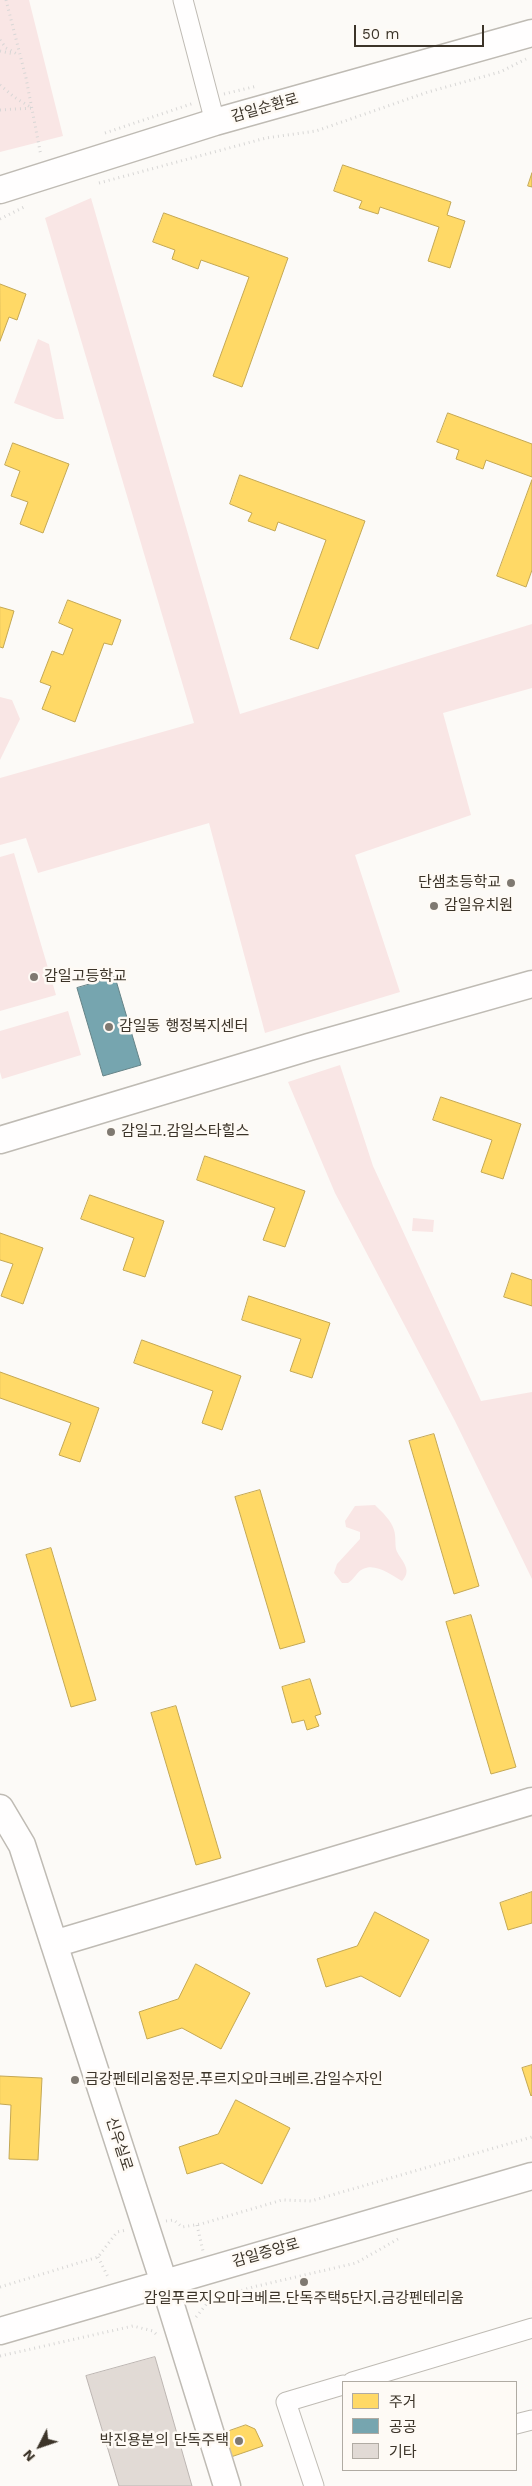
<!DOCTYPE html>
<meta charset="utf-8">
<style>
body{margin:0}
#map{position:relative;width:532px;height:2486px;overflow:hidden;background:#fcfaf7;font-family:"Work Sans","Noto Sans KR",sans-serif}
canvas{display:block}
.legend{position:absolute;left:342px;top:2381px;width:175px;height:90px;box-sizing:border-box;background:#fefaf5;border:1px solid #b0aba3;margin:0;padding:6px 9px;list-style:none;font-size:15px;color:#3c3429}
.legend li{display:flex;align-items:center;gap:10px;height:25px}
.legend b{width:25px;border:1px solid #b0aba3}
.north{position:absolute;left:15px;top:2421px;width:50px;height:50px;-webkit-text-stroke:4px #fefaf5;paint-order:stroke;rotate:229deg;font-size:14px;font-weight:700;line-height:20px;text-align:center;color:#3c3429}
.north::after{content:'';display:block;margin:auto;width:18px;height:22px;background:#3c3429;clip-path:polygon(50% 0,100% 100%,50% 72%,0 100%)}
.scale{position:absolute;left:354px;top:25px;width:130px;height:22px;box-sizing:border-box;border:2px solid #3c3429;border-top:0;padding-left:6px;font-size:15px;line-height:18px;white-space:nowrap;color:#3c3429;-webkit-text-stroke:4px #fefaf5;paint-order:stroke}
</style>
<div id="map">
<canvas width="532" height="2486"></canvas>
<ul class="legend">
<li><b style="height:14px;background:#ffd966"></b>주거</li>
<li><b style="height:14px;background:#76a5af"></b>공공</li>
<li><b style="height:14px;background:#e1dad5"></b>기타</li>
</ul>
<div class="north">N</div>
<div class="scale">50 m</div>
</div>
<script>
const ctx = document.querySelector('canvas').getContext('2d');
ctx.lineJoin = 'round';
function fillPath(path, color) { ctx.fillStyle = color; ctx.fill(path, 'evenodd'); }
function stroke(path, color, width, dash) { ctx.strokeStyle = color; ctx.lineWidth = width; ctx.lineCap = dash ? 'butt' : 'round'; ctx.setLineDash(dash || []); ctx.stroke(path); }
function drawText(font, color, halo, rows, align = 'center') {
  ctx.font = font + ' "Work Sans","Noto Sans KR",sans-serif'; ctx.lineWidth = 5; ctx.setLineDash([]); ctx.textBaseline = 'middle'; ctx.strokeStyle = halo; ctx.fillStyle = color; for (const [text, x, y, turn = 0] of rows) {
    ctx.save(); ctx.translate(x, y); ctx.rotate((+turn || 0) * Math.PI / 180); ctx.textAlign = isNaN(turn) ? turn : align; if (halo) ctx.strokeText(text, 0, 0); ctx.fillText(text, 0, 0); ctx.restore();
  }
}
const green = new Path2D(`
 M0 0H29L63 136 0 152Z
 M91 198 240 714 532 624V688L443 713 471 815 355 855 400 992 265 1033 209 823 38 873 26 838 0 845V778L194 723 45 218Z
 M38 339 49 344 64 419H56L14 403Z
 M0 697 12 700 20 719 0 760Z
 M14 853 56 995 0 1011V857Z
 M68 1011 81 1055 2 1079 0 1072V1031Z
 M340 1065 373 1166 481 1401 532 1392V1579L455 1421 335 1193 288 1082Z
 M413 1218 434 1220 433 1232 412 1231Z
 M375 1505C382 1512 391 1520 394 1530 396 1536 395 1543 396 1549 399 1559 414 1569 402 1581 391 1575 376 1563 363 1569 356 1572 355 1579 348 1583H342L334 1573 337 1564 360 1539V1532L346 1527 345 1521 355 1506Z`);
const homes = new Path2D(`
 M343 165 451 202 447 215 465 221 450 268 428 261 439 227 380 207 378 214 359 208 362 201 334 191Z
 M532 173V187L528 186Z
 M164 213 288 258 242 387 213 376 249 277 201 260 198 269 172 259 175 250 153 242Z
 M0 284 26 294 17 320 9 317 0 341Z
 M448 413 532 444V477L486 460 483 469 456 459 459 450 437 442Z
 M13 443 69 464 43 533 20 524 28 502 11 496 20 471 5 465Z
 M240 475 365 521 318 649 290 639 326 540 278 522 275 531 248 521 252 513 230 504Z
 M532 480V570L526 587 497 576Z
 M68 600 121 620 112 645 104 643 75 722 42 709 51 686 40 682 52 651 63 655 73 629 59 623Z
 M0 607 14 611 3 648 0 647Z
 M441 1097 521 1124 503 1179 481 1172 492 1140 433 1120Z
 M205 1156 305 1191 285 1247 263 1240 275 1208 197 1180Z
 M90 1195 164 1221 145 1277 123 1270 134 1238 81 1219Z
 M0 1233 43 1248 23 1304 1 1296 13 1264 0 1260Z
 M512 1273 532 1280V1306L504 1297Z
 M249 1296 330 1323 312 1378 290 1371 301 1339 242 1320Z
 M142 1340 241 1376 222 1430 202 1423 213 1391 134 1363Z
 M0 1372 99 1408 80 1462 59 1455 71 1423 0 1398Z
 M434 1434 479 1586 454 1594 409 1441Z
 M260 1490 305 1642 280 1649 235 1497Z
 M51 1548 96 1700 71 1707 26 1555Z
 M471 1615 516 1767 491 1774 446 1622Z
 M310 1679 321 1714 315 1716 319 1726 307 1730 304 1720 292 1723 282 1687Z
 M176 1706 221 1858 196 1865 151 1713Z
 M532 1892V1923L508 1930 500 1903Z
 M375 1912 429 1940 400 1997 361 1976 326 1987 317 1959 357 1946Z
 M196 1964 250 1993 221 2049 182 2028 147 2039 139 2012 178 1999Z
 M532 2065V2095L531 2096 522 2068Z
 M0 2076 42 2078 38 2160 9 2159 11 2105 0 2104Z
 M236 2100 290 2128 262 2184 222 2163 187 2174 179 2147 218 2134Z
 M246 2425 255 2429 263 2446 225 2459 215 2436Z`);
const public = new Path2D(`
 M115 977 141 1065 103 1076 77 988Z`);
const building = new Path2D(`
 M155 2357 192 2486H119L86 2376Z`);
const path = new Path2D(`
 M6 0 26 78 41 156
 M0 40 6 48 19 55
 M0 51 14 54
 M0 85 14 97 32 108
 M224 94 257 86
 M0 110 32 108
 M105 133 194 103
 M99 183 266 138 316 131 428 92 500 72 526 59
 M0 219 26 206
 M166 2221 174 2220 182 2227 201 2224 282 2200 311 2201 532 2137
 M197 2225 203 2251
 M98 2257 108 2277
 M0 2287 98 2257 117 2232 126 2230
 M196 2317 210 2300 253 2287 356 2263 398 2239
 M0 2356 133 2326 153 2331 156 2334`);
const street = new Path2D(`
 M183 0 215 122
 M352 2382 532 2328
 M516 2424 532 2420
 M314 2486 286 2402 343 2385`);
const secondary = new Path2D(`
 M0 190 215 122 532 33
 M0 1140 309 1047 532 984
 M0 1808 22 1845 164 2283 227 2486
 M54 1944 532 1801
 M0 2331 532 2176`);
const markers = [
 [511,883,5,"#7f7971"],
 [434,906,5,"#7f7971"],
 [34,977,5,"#7f7971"],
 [109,1027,5,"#7f7971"],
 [111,1132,5,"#7f7971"],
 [75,2080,5,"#7f7971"],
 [304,2282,5,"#7f7971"],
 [239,2441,5,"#7f7971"]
];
const streetNames = [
 ["감일순환로",265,108,-16],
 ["신우실로",119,2144,72],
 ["감일중앙로",266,2253,-16]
];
const poiNames = [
 ["단샘초등학교",501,883,"right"],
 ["감일유치원",444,906],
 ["감일고등학교",44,977],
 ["감일동 행정복지센터",119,1027],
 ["감일고.감일스타힐스",121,1132],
 ["금강펜테리움정문.푸르지오마크베르.감일수자인",85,2080],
 ["감일푸르지오마크베르.단독주택5단지.금강펜테리움",304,2299,"center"],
 ["박진용분의 단독주택",229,2441,"right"]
];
fillPath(green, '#f9e6e5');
fillPath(homes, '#ffd966');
stroke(homes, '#c4a854', 1);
fillPath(public, '#76a5af');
stroke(public, '#658387', 1);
fillPath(building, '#e1dad5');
stroke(building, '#bdb6b2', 1);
stroke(street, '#bfbbb4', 21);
stroke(secondary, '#bfbbb4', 29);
stroke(path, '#d8d7d6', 3, [1, 4]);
stroke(street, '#fffefe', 19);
stroke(secondary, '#fffefe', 26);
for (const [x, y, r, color] of markers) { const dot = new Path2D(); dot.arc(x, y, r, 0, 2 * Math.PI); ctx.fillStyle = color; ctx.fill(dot); stroke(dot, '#fefaf5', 2); }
drawText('15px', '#3c3429', '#fefaf5', streetNames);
drawText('15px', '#3c3429', '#fefaf5', poiNames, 'left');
</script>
